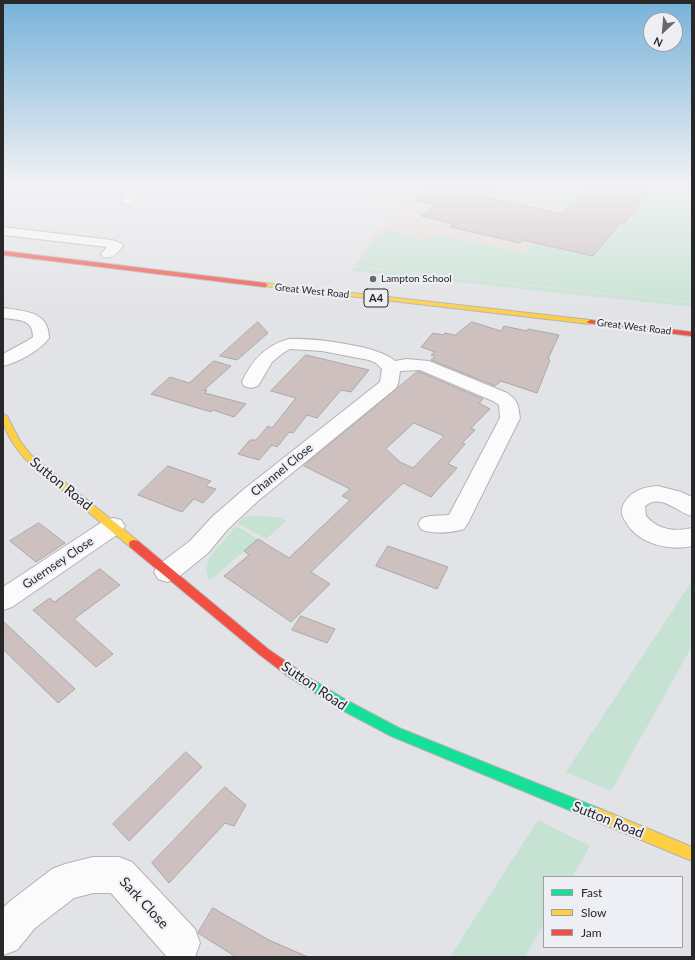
<!DOCTYPE html>
<style>
body{margin:0}
#map{position:relative;width:695px;height:960px;overflow:hidden;background:#e2e3e6;font-family:Lato,sans-serif}
canvas{display:block}
.frame{position:absolute;inset:0;border:4px solid #28282a;pointer-events:none}
.legend{position:absolute;left:543px;top:876px;width:140px;height:72px;box-sizing:border-box;background:#eeeff4;border:1px solid #9f9fa3;margin:0;padding:5px 7px;list-style:none;font-size:12px;color:#28282a}
.legend li{display:flex;align-items:center;gap:8px;height:20px}
.legend b{width:20px;border:1px solid #9f9fa3}
.north{position:absolute;left:643px;top:12px;width:40px;height:40px;box-sizing:border-box;background:#eeeff4;border:1px solid #9f9fa3;border-radius:50%;rotate:206deg;font-size:11px;font-weight:700;line-height:16px;text-align:center;color:#28282a}
.north::after{content:'';display:block;margin:auto;width:14px;height:18px;background:#69696c;clip-path:polygon(50% 0,100% 100%,50% 72%,0 100%)}
</style>
<div id="map">
<canvas width="695" height="960"></canvas>
<div class="frame"></div>
<ul class="legend">
<li><b style="height:5px;background:#16e098"></b>Fast</li>
<li><b style="height:5px;background:#ffcf43"></b>Slow</li>
<li><b style="height:5px;background:#f24e42"></b>Jam</li>
</ul>
<div class="north">N</div>
</div>
<script>
const ctx = document.querySelector('canvas').getContext('2d');
ctx.lineJoin = 'round';
function fillPath(path, color) { ctx.fillStyle = color; ctx.fill(path, 'evenodd'); }
function stroke(path, color, width, dash) { ctx.strokeStyle = color; ctx.lineWidth = width; ctx.lineCap = dash ? 'butt' : 'round'; ctx.setLineDash(dash || []); ctx.stroke(path); }
function drawText(font, color, halo, rows, align = 'center') {
  ctx.font = font + ' Lato,sans-serif'; ctx.lineWidth = 4; ctx.setLineDash([]); ctx.textBaseline = 'middle'; ctx.strokeStyle = halo; ctx.fillStyle = color; for (const [text, x, y, turn = 0] of rows) {
    ctx.save(); ctx.translate(x, y); ctx.rotate((+turn || 0) * Math.PI / 180); ctx.textAlign = isNaN(turn) ? turn : align; if (halo) ctx.strokeText(text, 0, 0); ctx.fillText(text, 0, 0); ctx.restore();
  }
}
const education = new Path2D(`
 M405 183H692V303L354 267 372 234 403 204 381 199Z`);
const green = new Path2D(`
 M639 183H692V302L357 266 372 241 385 230 416 235 414 237 418 240 441 235 524 253 534 243 594 257 622 223 627 224 652 192Z
 M567 190 611 199 604 206 559 198Z
 M557 198 603 207 595 215 549 206Z
 M354 267 692 303V307L351 271Z
 M251 516 278 517 286 521 266 539 238 523 245 517Z
 M236 526 258 539 209 581 206 569 209 558Z
 M692 581V646L611 791 566 772Z
 M538 820 590 846 572 877H544V924L525 957H450Z`);
const building = new Path2D(`
 M441 183H502L483 197 562 214 592 183H633L648 194 625 223 621 222 593 256 523 240 520 243 450 227 454 224 421 216 437 205 416 200Z
 M258 322 268 333 237 360 220 356Z
 M472 322 501 331 504 326 527 331 528 329 559 335 548 359 550 360 537 393 501 381 495 386 431 360 435 356 431 355 435 352 421 347 433 333 443 335 445 333 455 335Z
 M306 355 369 370 351 392 341 390 317 418 307 415 293 433 289 432 277 447 272 445 259 460 238 454 250 440H256L268 426 272 428 296 398 271 391Z
 M214 361 231 366 204 390H207L205 393 246 404 234 417 213 410 211 412 151 394 170 377 189 383Z
 M417 372H420L483 399 479 403 490 409 471 428 475 430 462 443 465 444 448 464 457 468 431 497 403 483 311 572 330 584 291 622 224 576 249 555 244 551 258 539 289 558 350 500 342 496 350 489 304 466ZM414 423 444 436 413 468 400 462 386 449Z
 M168 466 211 481 206 486 216 489 203 503 194 499 182 512 138 495Z
 M39 523 65 543 36 562 10 541Z
 M388 546 448 567 437 589 376 566Z
 M100 569 120 585 74 619 113 654 96 667 33 610 50 598 54 602Z
 M301 616 335 629 327 643 292 630Z
 M3 621 75 689 58 703 3 649Z
 M186 752 202 767 129 841 113 824Z
 M225 787 246 805 234 826 225 823 169 883 152 863Z
 M213 908 269 940 308 957H236L198 933Z`);
const street = new Path2D(`
 M135 183H146L131 204H123L121 201Z
 M317 183H331L317 193H309L307 191Z
 M3 227 112 240 121 243 123 246C118 253 112 259 103 257L101 254 107 247 3 235Z
 M3 308C24 311 49 311 49 338 41 350 17 363 3 366V354L27 341 33 337C33 318 17 320 3 318Z
 M289 339C313 338 378 345 395 361L406 359 429 361 507 393C518 401 518 404 520 418L468 523 464 529C451 533 435 534 422 530L418 524 422 518 430 516 449 515 500 418 499 405 493 401 420 370 400 371 398 384 396 388 259 500 228 529 208 553 176 579 167 582 158 579 154 572 158 565 190 541 212 517 243 490 380 382 382 369 376 363 369 360 322 351 290 349 283 353 272 362 258 386 251 388 244 386 242 382C252 360 266 345 289 339Z
 M658 486 681 492 692 497V516C676 512 661 493 645 506L646 516C658 530 675 532 692 528V546C669 551 638 544 626 522 623 518 621 513 622 508 628 492 642 487 658 486Z
 M113 518 121 520 125 526 121 532 12 607 3 610V587L105 520Z
 M93 857H119L132 862 195 929 200 943 195 957H167L111 893H93L74 898 35 928 17 950 3 955V908L9 902 52 869 65 864Z`);
const fast = new Path2D(`
 M293 668 348 701 399 728 603 810 605 815 603 820 598 822 391 736 340 709 289 677 287 673 289 669Z`);
const slow = new Path2D(`
 M265 283 590 320 593 322 590 324 263 286 262 285Z
 M3 414 7 416 20 441 31 455 138 541 139 544 138 547H130L25 459C14 445 3 432 3 414Z
 M598 808 692 847V861L593 820 591 815 593 810Z`);
const jam = new Path2D(`
 M3 251 265 283 268 285 265 287 3 255Z
 M590 320 692 332V336L588 323 587 322Z
 M134 540 138 541 268 649 297 669 299 673 297 677 293 678 289 677 260 655 130 547 129 544 130 541Z`);
const markers = [
 [373,279,4,"#69696c"]
];
const farPoinames = [
 ["Lampton School",381,279]
];
const farStreetnames = [
 ["Great West Road",312,291,6],
 ["Great West Road",634,327,7]
];
const shields = [
 [376,298,24]
];
const shieldNames = [
 ["A4",376,298]
];
const streetNames = [
 ["Channel Close",282,470,-39],
 ["Guernsey Close",58,563,-34]
];
const nearStreetnames = [
 ["Sutton Road",61,484,39],
 ["Sutton Road",314,686,34],
 ["Sutton Road",608,820,22],
 ["Sark Close",144,903,47]
];
fillPath(education, '#e6dbd5');
fillPath(green, '#c5e2d3');
fillPath(building, '#cec0be');
stroke(building, '#a9a8a9', 1);
stroke(street, '#b3b3b6', 2);
stroke(fast, '#b3b3b6', 2);
stroke(slow, '#b3b3b6', 2);
stroke(jam, '#b3b3b6', 2);
fillPath(street, '#fbfbfb');
fillPath(fast, '#16e098');
fillPath(slow, '#ffcf43');
fillPath(jam, '#f24e42');
const sky = ctx.createLinearGradient(0, 0, 0, 318);
sky.addColorStop(0, '#77b2da');
sky.addColorStop(0.58, '#f2f2f4');
sky.addColorStop(1, '#f2f2f400');
ctx.fillStyle = sky;
ctx.fillRect(0, 0, 695, 318);
for (const [x, y, r, color] of markers) { const dot = new Path2D(); dot.arc(x, y, r, 0, 2 * Math.PI); ctx.fillStyle = color; ctx.fill(dot); stroke(dot, '#eeeff4', 1.5); }
drawText('10px', '#28282a', '#eeeff4', farPoinames, 'left');
drawText('10px', '#28282a', '#eeeff4', farStreetnames);
for (const [x, y, w] of shields) { const box = new Path2D(); box.roundRect(x - w / 2, y - 9, w, 18, 3); ctx.fillStyle = '#eeeff4'; ctx.fill(box); stroke(box, '#28282a', 1); }
drawText('bold 11px', '#28282a', null, shieldNames);
drawText('12px', '#28282a', '#eeeff4', streetNames);
drawText('14px', '#28282a', '#eeeff4', nearStreetnames);
</script>
